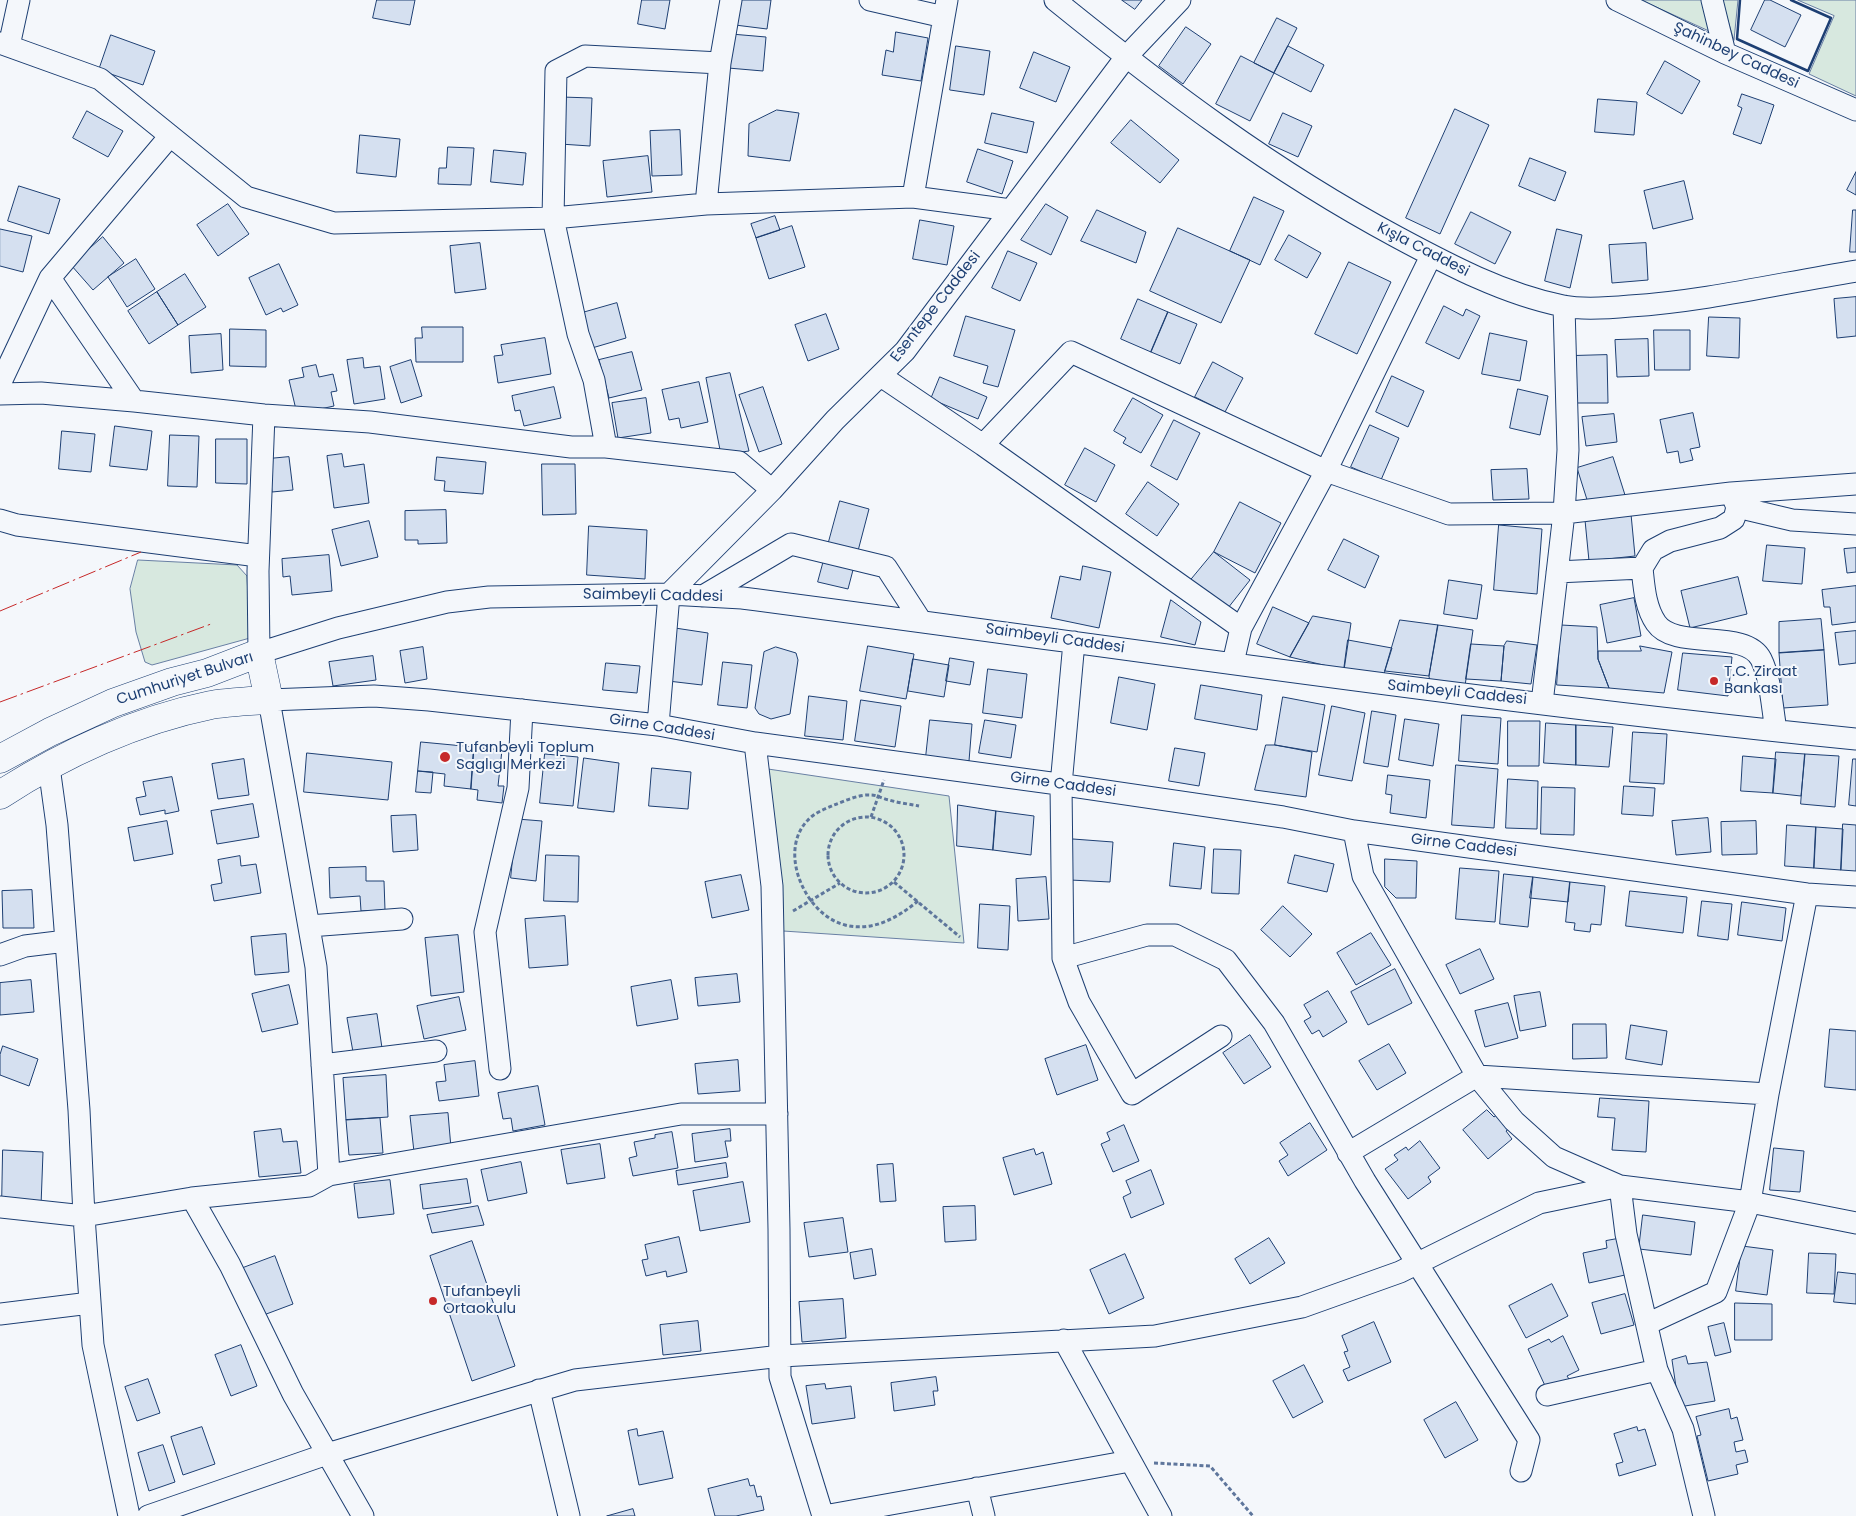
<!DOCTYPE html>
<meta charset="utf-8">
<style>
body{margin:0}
canvas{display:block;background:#f4f7fb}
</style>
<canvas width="1856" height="1516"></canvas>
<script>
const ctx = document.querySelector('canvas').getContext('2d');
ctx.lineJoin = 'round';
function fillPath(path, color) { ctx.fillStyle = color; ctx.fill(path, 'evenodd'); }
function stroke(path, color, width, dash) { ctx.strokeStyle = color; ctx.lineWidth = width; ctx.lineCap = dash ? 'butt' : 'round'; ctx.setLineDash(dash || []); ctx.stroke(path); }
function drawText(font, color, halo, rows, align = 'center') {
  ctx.font = font + ' Poppins,sans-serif'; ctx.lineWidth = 4; ctx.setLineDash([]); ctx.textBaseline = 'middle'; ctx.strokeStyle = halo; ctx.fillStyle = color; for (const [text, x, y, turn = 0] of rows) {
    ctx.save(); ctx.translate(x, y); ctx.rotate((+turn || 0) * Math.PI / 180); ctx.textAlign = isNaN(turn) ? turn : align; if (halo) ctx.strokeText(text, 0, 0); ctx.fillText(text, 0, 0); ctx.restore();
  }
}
const green = new Path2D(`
 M1641 0H1707L1712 32Z
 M1722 0H1738L1734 40Z
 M1798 0H1856V96L1809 74 1834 16Z
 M138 560 237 565 247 576 250 638 152 665 145 662 136 632 130 589Z
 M768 769 949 796 964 943 783 931Z`);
const building = new Path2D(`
 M377 0H415L410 25 373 18Z
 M642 0H670L665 29 638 24Z
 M738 0H771L767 29 735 25Z
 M1122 0H1142L1135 9Z
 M1765 0H1770L1801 15 1785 47 1751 30Z
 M1277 18 1297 28 1274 73 1254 63Z
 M1186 27 1211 44 1183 84 1159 66Z
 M896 32 928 38 921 81 882 75 886 50 893 52Z
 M731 34 766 37 763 71 728 68Z
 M111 35 155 51 143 85 99 70Z
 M956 46 990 51 984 95 950 90Z
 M1288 46 1324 65 1311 92 1274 73Z
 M1034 52 1070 67 1056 102 1020 88Z
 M1241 56 1274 73 1250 121 1216 104Z
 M1665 61 1700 81 1682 114 1647 94Z
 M1742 94 1774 105 1761 144 1733 134 1742 108 1738 106Z
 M562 97 592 98 590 146 560 144Z
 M1598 99 1637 102 1634 135 1595 132Z
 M1455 109 1489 125 1440 234 1406 218Z
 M777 110 799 113 790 161 748 156 749 124Z
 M87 111 123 131 108 157 73 138Z
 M992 113 1034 122 1027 153 985 143Z
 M1283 113 1312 126 1298 157 1269 144Z
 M1131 120 1179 160 1160 183 1111 143Z
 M680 130 682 175 652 176 650 131Z
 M360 135 400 139 396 177 357 173Z
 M448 147 474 148 471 185 438 184 439 168H446Z
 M978 149 1013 161 1002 194 967 182Z
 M494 150 526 153 523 185 491 182Z
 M648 156 652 192 607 197 603 161Z
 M1530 158 1566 172 1555 201 1519 186Z
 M1856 172V195L1847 190Z
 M1684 181 1693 219 1653 229 1644 191Z
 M19 186 60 199 49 234 8 221Z
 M1254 197 1284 211 1260 265 1230 251Z
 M228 204 249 234 218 256 197 225Z
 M1046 204 1068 217 1051 255 1021 240Z
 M1097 210 1146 232 1136 263 1081 241Z
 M1853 210H1856V252H1850Z
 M1471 212 1511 232 1495 264 1455 244Z
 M775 216 780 230 756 238 751 224Z
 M920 220 954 226 947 265 913 259Z
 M792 226 805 267 769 279 756 238Z
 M1178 228 1250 260 1221 323 1150 291Z
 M0 229 32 236 23 272 0 266Z
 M1557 229 1582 235 1570 288 1545 281Z
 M1289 235 1321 253 1307 278 1275 260Z
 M103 237 124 263 93 290 71 265Z
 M480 243 486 289 455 293 450 246Z
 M1646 243 1648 280 1612 283 1609 245Z
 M1008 251 1037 263 1020 301 992 288Z
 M136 259 155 289 127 307 108 277Z
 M1349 262 1391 282 1357 354 1315 334Z
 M279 264 298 305 283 312 281 308 266 315 249 278Z
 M185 274 206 307 178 325 157 292Z
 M157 292 178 325 149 344 128 311Z
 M1856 297V336L1837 338 1834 299Z
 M1138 299 1168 312 1151 352 1121 339Z
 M617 303 626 338 592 348 582 313Z
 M1444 306 1463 316 1466 309 1480 316 1459 359 1426 343Z
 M1168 312 1197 324 1180 364 1151 352Z
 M826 314 839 349 808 361 795 325Z
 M966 316 1015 330 998 387 983 383 988 366 954 356Z
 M1709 317 1740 318 1739 358 1707 356Z
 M422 327H463V362H416L415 338H422Z
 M230 329 266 330V367L230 366Z
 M1654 330H1690V370H1655Z
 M1490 333 1527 341 1520 381 1482 374Z
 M221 334 223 370 191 373 189 336Z
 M545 338 551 374 498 383 494 356 503 355 501 345Z
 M1648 339 1649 376 1617 377 1615 340Z
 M632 352 642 390 609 398 599 360Z
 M1607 355 1608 403H1572L1571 356Z
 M363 358 364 368 380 366 385 399 354 404 347 360Z
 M411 360 422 396 401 403 390 367Z
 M1213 362 1243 378 1225 412 1195 397Z
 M316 365 319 377 333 374 337 391 331 392 334 406 297 414 289 380 304 377 302 368Z
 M730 373 749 451 721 455 706 378Z
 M1392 376 1424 391 1408 427 1376 412Z
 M940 377 987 397 978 419 931 399Z
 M699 382 708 422 681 428 679 418 669 420 662 390Z
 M554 387 561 418 524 426 520 410 515 411 512 396Z
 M763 387 782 444 759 452 739 395Z
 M1518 389 1548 396 1540 435 1510 428Z
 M646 398 651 433 618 438 612 403Z
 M1133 398 1163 415 1141 453 1123 443 1126 438 1114 431Z
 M1693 413 1700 447 1690 449 1693 460 1680 463 1678 451 1667 453 1660 420Z
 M1614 414 1617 442 1586 446 1582 417Z
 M1174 420 1200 433 1177 480 1151 466Z
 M1370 425 1399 438 1381 480 1351 467Z
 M115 426 152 431 147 470 110 466Z
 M62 431 95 434 91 472 59 469Z
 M170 435 199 436 197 487 168 486Z
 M216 439H247V484L216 483Z
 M1085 448 1115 465 1096 502 1065 485Z
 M342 454 344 467 364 464 369 503 334 508 327 456Z
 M289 457 293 490 272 492 268 459Z
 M437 457 486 462 483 494 444 491 445 481 435 480Z
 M1613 457 1625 495 1589 506 1577 468Z
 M542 464H575L576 514 543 515Z
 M1527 469 1529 499 1493 500 1491 470Z
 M1148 482 1179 504 1157 536 1126 514Z
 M840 501 869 509 848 589 818 582Z
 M1240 502 1281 523 1255 573 1214 552Z
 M446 510 447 543 418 544V540H405V511Z
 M1631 514 1635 556 1589 561 1585 520Z
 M369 521 378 557 341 566 332 530Z
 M1499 525 1542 529 1537 594 1494 590Z
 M589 526 647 530 645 579 587 575Z
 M1344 539 1379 556 1365 588 1328 570Z
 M1767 545 1805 548 1802 584 1763 581Z
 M1856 548V572L1847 573 1844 549Z
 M1214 552 1250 580 1228 608 1190 581Z
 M329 555 332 591 292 595 290 576 283 577 282 559Z
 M1083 566 1111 572 1099 628 1051 618 1060 576 1080 580Z
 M1738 577 1747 614 1690 628 1681 591Z
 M1449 580 1482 585 1477 619 1444 614Z
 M1856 586V622L1832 625 1830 607H1824L1822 590Z
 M1634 598 1641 636 1607 643 1600 605Z
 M1171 600 1201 622 1195 645 1161 637Z
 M1273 607 1309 623 1290 657 1257 644Z
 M1313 616 1351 623 1344 670 1290 657Z
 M1821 619 1824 650 1779 653V622Z
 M1400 620 1438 625 1429 676 1385 671Z
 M1438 625 1473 630 1465 686 1430 684 1429 676Z
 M1561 625 1597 627 1598 659 1609 688 1557 685Z
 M675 628 708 633 702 685 668 681Z
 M1856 631V663L1839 665 1835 633Z
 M1348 640 1392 648 1383 677 1344 670Z
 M1507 641 1537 645 1531 684 1501 681 1504 646Z
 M1471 644 1504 646 1501 681 1466 679Z
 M868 646 914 654 906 699 860 691Z
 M1640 646 1672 652 1664 693 1609 688 1598 659V651H1641Z
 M423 647 427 679 405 683 400 651Z
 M776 647 796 653 798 660 790 714 771 719 759 714 755 708 764 652Z
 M1824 650 1828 705 1783 708 1779 653Z
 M1683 653 1732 657 1728 696 1678 690Z
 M373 656 376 680 333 686 329 662Z
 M950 658 974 662 970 685 946 681Z
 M913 659 949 665 944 697 908 691Z
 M723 662 752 665 747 708 718 705Z
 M606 663 640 666 637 693 603 690Z
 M988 669 1027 674 1022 718 983 713Z
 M1119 677 1155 684 1147 730 1111 723Z
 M1201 685 1262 695 1257 730 1195 719Z
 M809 696 847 701 843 740 805 736Z
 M1283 697 1325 705 1317 752 1275 745Z
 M861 700 901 706 895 747 855 741Z
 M1332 706 1365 713 1352 781 1319 775Z
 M1372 711 1396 715 1388 767 1364 763Z
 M1462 715 1501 718 1498 764 1459 761Z
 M1405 719 1439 724 1433 766 1399 760Z
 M930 720 972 724 969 761 926 757Z
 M985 720 1016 725 1011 758 979 753Z
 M1508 721H1540L1539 766H1508Z
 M1546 723 1576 725V765L1544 763Z
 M1576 725 1613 727 1609 767 1576 765Z
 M1633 732 1667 734 1664 784 1630 782Z
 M421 742 474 747 471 789 444 786 445 774 418 771Z
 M1266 745H1275L1312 752 1306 797 1255 790Z
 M474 747 502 750 498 786H504L502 803 477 800 478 790 471 789Z
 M1175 748 1205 753 1199 786 1169 781Z
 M1776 752 1805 754 1801 796 1773 793Z
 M307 753 392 762 388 800 304 792Z
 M545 754 578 757 573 806 540 803Z
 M1805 754 1839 756 1835 807 1801 804Z
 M1743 756 1776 759 1773 793 1741 791Z
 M584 758 619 763 614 812 578 808Z
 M244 759 249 795 218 799 212 764Z
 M1853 759H1856V806L1849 805Z
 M1456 765 1498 769 1494 828 1452 825Z
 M652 768 691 772 688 809 649 806Z
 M418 771 433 772 431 793 416 792Z
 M1388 775 1430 780 1426 818 1390 813 1392 795 1386 794Z
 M172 777 179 811 165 814V810L140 815 136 798 146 796 143 782Z
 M1508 779 1538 781 1537 829 1506 828Z
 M1624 786 1655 788 1653 816 1622 814Z
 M1542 787 1575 788 1574 835 1541 834Z
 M253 804 259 837 217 844 211 811Z
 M958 805 996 811 993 850 957 846Z
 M996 811 1034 816 1031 855 993 850Z
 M416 815 418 850 393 852 391 816Z
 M1708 818 1711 852 1676 855 1672 821Z
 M517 819 542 821 536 881 511 878Z
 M167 821 173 854 134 861 128 828Z
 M1756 821 1757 854 1722 855 1721 822Z
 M1843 824 1856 825V871L1841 870Z
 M1787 825 1816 827 1814 868 1785 866Z
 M1816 827 1843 829 1841 870 1814 868Z
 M1073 839 1113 842 1110 882 1070 880Z
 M1174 843 1205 847 1201 889 1170 886Z
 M1214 849 1241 850 1239 894 1212 893Z
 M546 855 579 856 578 902 544 901Z
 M1295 855 1334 864 1327 892 1288 883Z
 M240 856 241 866 256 864 261 893 214 901 211 885 222 883 218 860Z
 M1385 859 1417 861 1416 898H1396L1385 887Z
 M366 867V881H384L385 910 361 911 360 896 330 898 329 868Z
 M1460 868 1499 871 1495 922 1456 919Z
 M1504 874 1533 877 1528 927 1500 924Z
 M741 875 749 910 712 918 705 882Z
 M1046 877 1049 919 1018 921 1016 879Z
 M1533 877 1570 882 1568 902 1530 898Z
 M1570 882 1605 886 1601 925 1591 924 1590 932 1574 930 1575 923 1566 922Z
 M32 890 34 928H3L2 891Z
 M1630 891 1687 897 1683 933 1626 926Z
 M1702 901 1732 904 1728 940 1698 936Z
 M1742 902 1786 908 1782 941 1738 935Z
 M980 904 1010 906 1008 950 978 948Z
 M1283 906 1312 934 1290 957 1261 930Z
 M565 916 568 965 529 968 525 919Z
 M1371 933 1391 965 1356 985 1337 953Z
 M286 934 289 972 255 975 251 937Z
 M458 935 464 992 431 996 425 938Z
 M1480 949 1494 979 1460 994 1446 965Z
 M1395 969 1412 1003 1368 1025 1351 992Z
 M737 974 740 1002 698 1006 695 978Z
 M31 980 34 1012 0 1015V983Z
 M671 980 678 1019 637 1026 631 987Z
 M289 985 298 1024 262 1032 252 994Z
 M1328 991 1347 1022 1323 1037 1319 1030 1312 1034 1304 1021 1311 1017 1304 1005Z
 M1540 992 1546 1026 1520 1031 1514 996Z
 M459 997 466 1030 424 1039 417 1006Z
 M1508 1003 1518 1038 1485 1047 1475 1011Z
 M377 1014 382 1048 353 1052 347 1018Z
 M1573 1024H1606L1607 1058 1573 1059Z
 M1631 1025 1667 1031 1662 1065 1626 1059Z
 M1830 1029 1856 1031V1090L1825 1087Z
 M1250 1035 1271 1067 1244 1084 1223 1053Z
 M1389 1044 1406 1073 1377 1090 1359 1061Z
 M1086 1045 1098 1080 1057 1095 1045 1059Z
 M3 1046 38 1059 29 1086 0 1075V1055Z
 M738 1060 740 1091 698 1094 695 1064Z
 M475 1061 479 1096 439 1101 436 1082 446 1081 444 1065Z
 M386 1075 388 1117 346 1120 343 1078Z
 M538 1086 545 1125 513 1131 511 1118 503 1119 498 1093Z
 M1600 1098 1649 1101 1646 1152 1612 1150 1615 1118 1598 1117Z
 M1487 1110 1494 1117 1498 1114 1510 1128 1506 1131 1512 1139 1488 1159 1463 1130Z
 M448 1113 451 1148 414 1152 410 1116Z
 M380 1118 383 1153 349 1155 346 1120Z
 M1310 1123 1327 1150 1288 1176 1279 1161 1288 1155 1280 1143Z
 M1124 1125 1139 1161 1113 1172 1101 1144 1110 1140 1107 1133Z
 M281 1129 283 1142 297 1141 301 1173 259 1177 254 1132Z
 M730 1129 731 1141H725L728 1157 695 1162 692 1134Z
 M672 1132 678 1168 633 1176 629 1158 637 1156 634 1142 655 1138V1135Z
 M1420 1141 1440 1168 1428 1177 1431 1182 1408 1199 1385 1169 1398 1160 1394 1155 1406 1147 1408 1150Z
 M600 1144 605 1178 567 1184 561 1150Z
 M1774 1148 1804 1151 1800 1192 1770 1190Z
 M1034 1149 1036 1155 1043 1152 1052 1184 1014 1195 1003 1158Z
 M3 1150 43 1152 41 1206 2 1205Z
 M521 1162 527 1193 488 1201 481 1170Z
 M726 1163 728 1177 678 1185 676 1171Z
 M893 1164 896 1201 880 1202 877 1165Z
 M1151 1170 1164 1204 1131 1218 1123 1197 1131 1193 1126 1181Z
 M467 1179 471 1203 423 1209 420 1185Z
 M390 1180 394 1214 358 1218 354 1184Z
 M743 1182 750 1222 700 1231 693 1191Z
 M478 1206 484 1225 432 1233 427 1215Z
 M975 1206 976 1240 945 1242 943 1207Z
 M1643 1215 1695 1222 1691 1255 1639 1249Z
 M843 1218 848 1252 809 1257 804 1223Z
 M679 1237 687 1272 667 1277 666 1271 646 1276 642 1260 648 1259 645 1245Z
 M1269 1238 1285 1263 1250 1284 1235 1259Z
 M1617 1239 1625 1275 1589 1283 1583 1253 1607 1248 1606 1241Z
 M472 1241 515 1366 472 1381 430 1256Z
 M1742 1246 1773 1250 1767 1295 1736 1291Z
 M872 1249 876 1275 854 1279 850 1253Z
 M1809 1253 1836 1254 1834 1294 1807 1293Z
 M1125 1254 1144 1298 1109 1314 1090 1270Z
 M275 1256 293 1304 261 1316 243 1268Z
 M1838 1272 1856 1274V1304L1834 1302Z
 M1552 1284 1568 1316 1526 1338 1509 1306Z
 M1625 1294 1634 1325 1601 1334 1592 1303Z
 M843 1299 846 1338 802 1342 799 1302Z
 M1735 1303 1772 1304V1340H1735Z
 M698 1321 701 1351 663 1355 660 1325Z
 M1374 1322 1391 1362 1348 1381 1343 1370 1350 1367 1344 1352 1348 1351 1342 1336Z
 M1724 1323 1731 1352 1715 1356 1708 1327Z
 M1563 1336 1579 1370 1567 1376 1569 1379 1547 1390 1528 1349 1549 1339 1551 1342Z
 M241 1345 257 1386 231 1396 215 1355Z
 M1686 1356 1688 1364 1707 1362 1715 1401 1679 1407 1672 1360Z
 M1304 1365 1323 1402 1293 1418 1273 1381Z
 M936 1377 938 1391H933L935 1405 894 1411 891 1383Z
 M148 1379 160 1413 137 1421 125 1387Z
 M825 1384 826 1389 851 1386 855 1418 812 1424 806 1386Z
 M1456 1402 1478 1440 1445 1458 1424 1420Z
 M1729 1409 1731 1419 1737 1417 1743 1440 1734 1442 1736 1452 1745 1450 1748 1462 1736 1465 1738 1474 1708 1481 1697 1436 1701 1435 1696 1417Z
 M202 1427 215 1464 183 1475 171 1437Z
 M1637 1427 1638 1431 1645 1429 1656 1465 1619 1476 1616 1464 1623 1462 1614 1434Z
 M637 1429 638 1436 663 1431 673 1478 639 1485 628 1431Z
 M163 1445 175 1482 149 1491 138 1453Z
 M748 1479 750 1486 754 1485 757 1497 761 1496 764 1510 736 1516H715L708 1489Z
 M633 1509 635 1516H607Z`);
const path = new Path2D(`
 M828 855a38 38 0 1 1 76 0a38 38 0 1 1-76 0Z
 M871 817 884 780
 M894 882 960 937
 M918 901C897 918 873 932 845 925 805 915 777 851 808 820 814 813 825 809 834 805 845 801 859 794 871 795 877 795 883 799 889 800 899 803 909 804 919 806
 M793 911 840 883
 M1154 1463 1210 1466 1253 1516`);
const minor = new Path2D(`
 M870 0 944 17 947 0
 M1055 0C1165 89 1272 170 1397 237 1449 265 1504 294 1563 306 1583 310 1609 308 1630 306 1706 301 1781 283 1856 271
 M1617 0 1725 53 1856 110
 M1712 0 1725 53
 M0 43 100 79 246 197 334 223 553 218 706 204 913 197 1011 210
 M9 46 19 0
 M913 197 944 17
 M706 204 720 63 731 0
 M50 278 134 401
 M881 376 983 445 1241 628
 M0 384 50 278 170 136
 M0 394 41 393 134 401 264 415 370 422 571 447H606L739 462 772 490
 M264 415 258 571 259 653 338 628 447 602 489 597 669 594 742 598C1113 646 1483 702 1856 739
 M983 445 1071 352 1326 471 1449 514 1564 513 1731 493 1856 484
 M606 447 594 380 578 334 553 218 556 71 585 56 720 63
 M1731 493 1737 507 1734 519 1720 528 1670 541 1653 550 1642 568C1644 586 1645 607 1656 623 1675 651 1745 628 1761 659 1771 679 1772 708 1776 730
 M1737 507 1792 520 1856 524
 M0 520 17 525 258 556
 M1557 572 1642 568
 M703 596 791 544 886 567 921 621
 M1074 642 1061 785 1063 958 1079 1002 1132 1094 1221 1036
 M1233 663 1241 628 1326 471 1431 256
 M1542 703 1564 513 1568 450 1564 306
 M658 725 669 594 772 490 835 420 905 351 1126 57 1180 0
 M755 743 772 886 779 1229 780 1377 823 1516
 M49 767 57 825 79 1110 84 1216 93 1345 129 1516
 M1354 831 1363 876 1477 1076 1514 1121 1554 1157 1620 1186 1750 1202 1856 1223
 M309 926 402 919
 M0 955 25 946 66 941
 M1063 958 1147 935H1175L1226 960 1274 1023 1365 1181 1529 1440 1521 1471
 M322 1065 436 1051
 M500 1069 485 932 518 788 522 710
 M1348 1153 1477 1076 1768 1094
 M329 1175 681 1114H777
 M0 1207 84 1216 192 1198
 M0 1314 90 1303
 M1647 1324 1716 1292 1750 1202 1768 1094 1807 894
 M1064 1340 1161 1516
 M539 1390 569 1516
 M1547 1395 1657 1370
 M977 1488 984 1516
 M148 1516 327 1454 575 1380 781 1356 1155 1336 1302 1307 1400 1272 1539 1203 1620 1186 1626 1234 1657 1370 1683 1429 1704 1516
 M363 1516 293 1394 230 1265 192 1198 309 1186 329 1175 316 967 269 700 374 696 429 700 658 725 755 743 1051 783 1283 817 1354 831 1807 894 1856 897
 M824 1516 1130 1461`);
const major = new Path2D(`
 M0 759 50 732 113 703 172 682 207 673 259 653 269 700C250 701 230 702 211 705 137 720 63 754 0 795`);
const wall = new Path2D(`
 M1740 0 1737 39 1808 71 1831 18 1791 0`);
const power = new Path2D(`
 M0 611 141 552
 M0 702 211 624`);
const markers = [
 [1714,681,5,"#c62828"],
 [445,757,6,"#c62828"],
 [433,1301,5,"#c62828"]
];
const streetNames = [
 ["Şahinbey Caddesi",1736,56,25],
 ["Kışla Caddesi",1423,250,27],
 ["Esentepe Caddesi",936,307,-52],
 ["Saimbeyli Caddesi",653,596,1],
 ["Saimbeyli Caddesi",1055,639,8],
 ["Cumhuriyet Bulvarı",185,679,-18],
 ["Saimbeyli Caddesi",1457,693,6],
 ["Girne Caddesi",662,728,9],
 ["Girne Caddesi",1063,785,8],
 ["Girne Caddesi",1464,846,7]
];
const poiNames = [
 ["T.C. Ziraat",1724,672],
 ["Bankası",1724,689],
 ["Tufanbeyli Toplum",456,748],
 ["Saglıgı Merkezi",456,765],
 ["Tufanbeyli",443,1292],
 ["Ortaokulu",443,1309]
];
fillPath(green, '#d7e8df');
stroke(green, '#687fa3', 1);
fillPath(building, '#d5e0f0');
stroke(building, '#1d3f73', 1);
stroke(minor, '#1d3f73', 23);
stroke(major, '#1d3f73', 29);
stroke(path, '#5e769c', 3, [4, 2.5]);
stroke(minor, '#f4f7fb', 21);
stroke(major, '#f4f7fb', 28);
stroke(wall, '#1d3f73', 2.5);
stroke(power, '#c62828', 1, [18, 4, 2.5, 4]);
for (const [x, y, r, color] of markers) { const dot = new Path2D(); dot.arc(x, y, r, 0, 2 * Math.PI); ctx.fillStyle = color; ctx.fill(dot); stroke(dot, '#f4f7fb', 2); }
drawText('15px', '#1d3f73', '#f4f7fb', streetNames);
drawText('15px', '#1d3f73', '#f4f7fb', poiNames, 'left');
</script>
